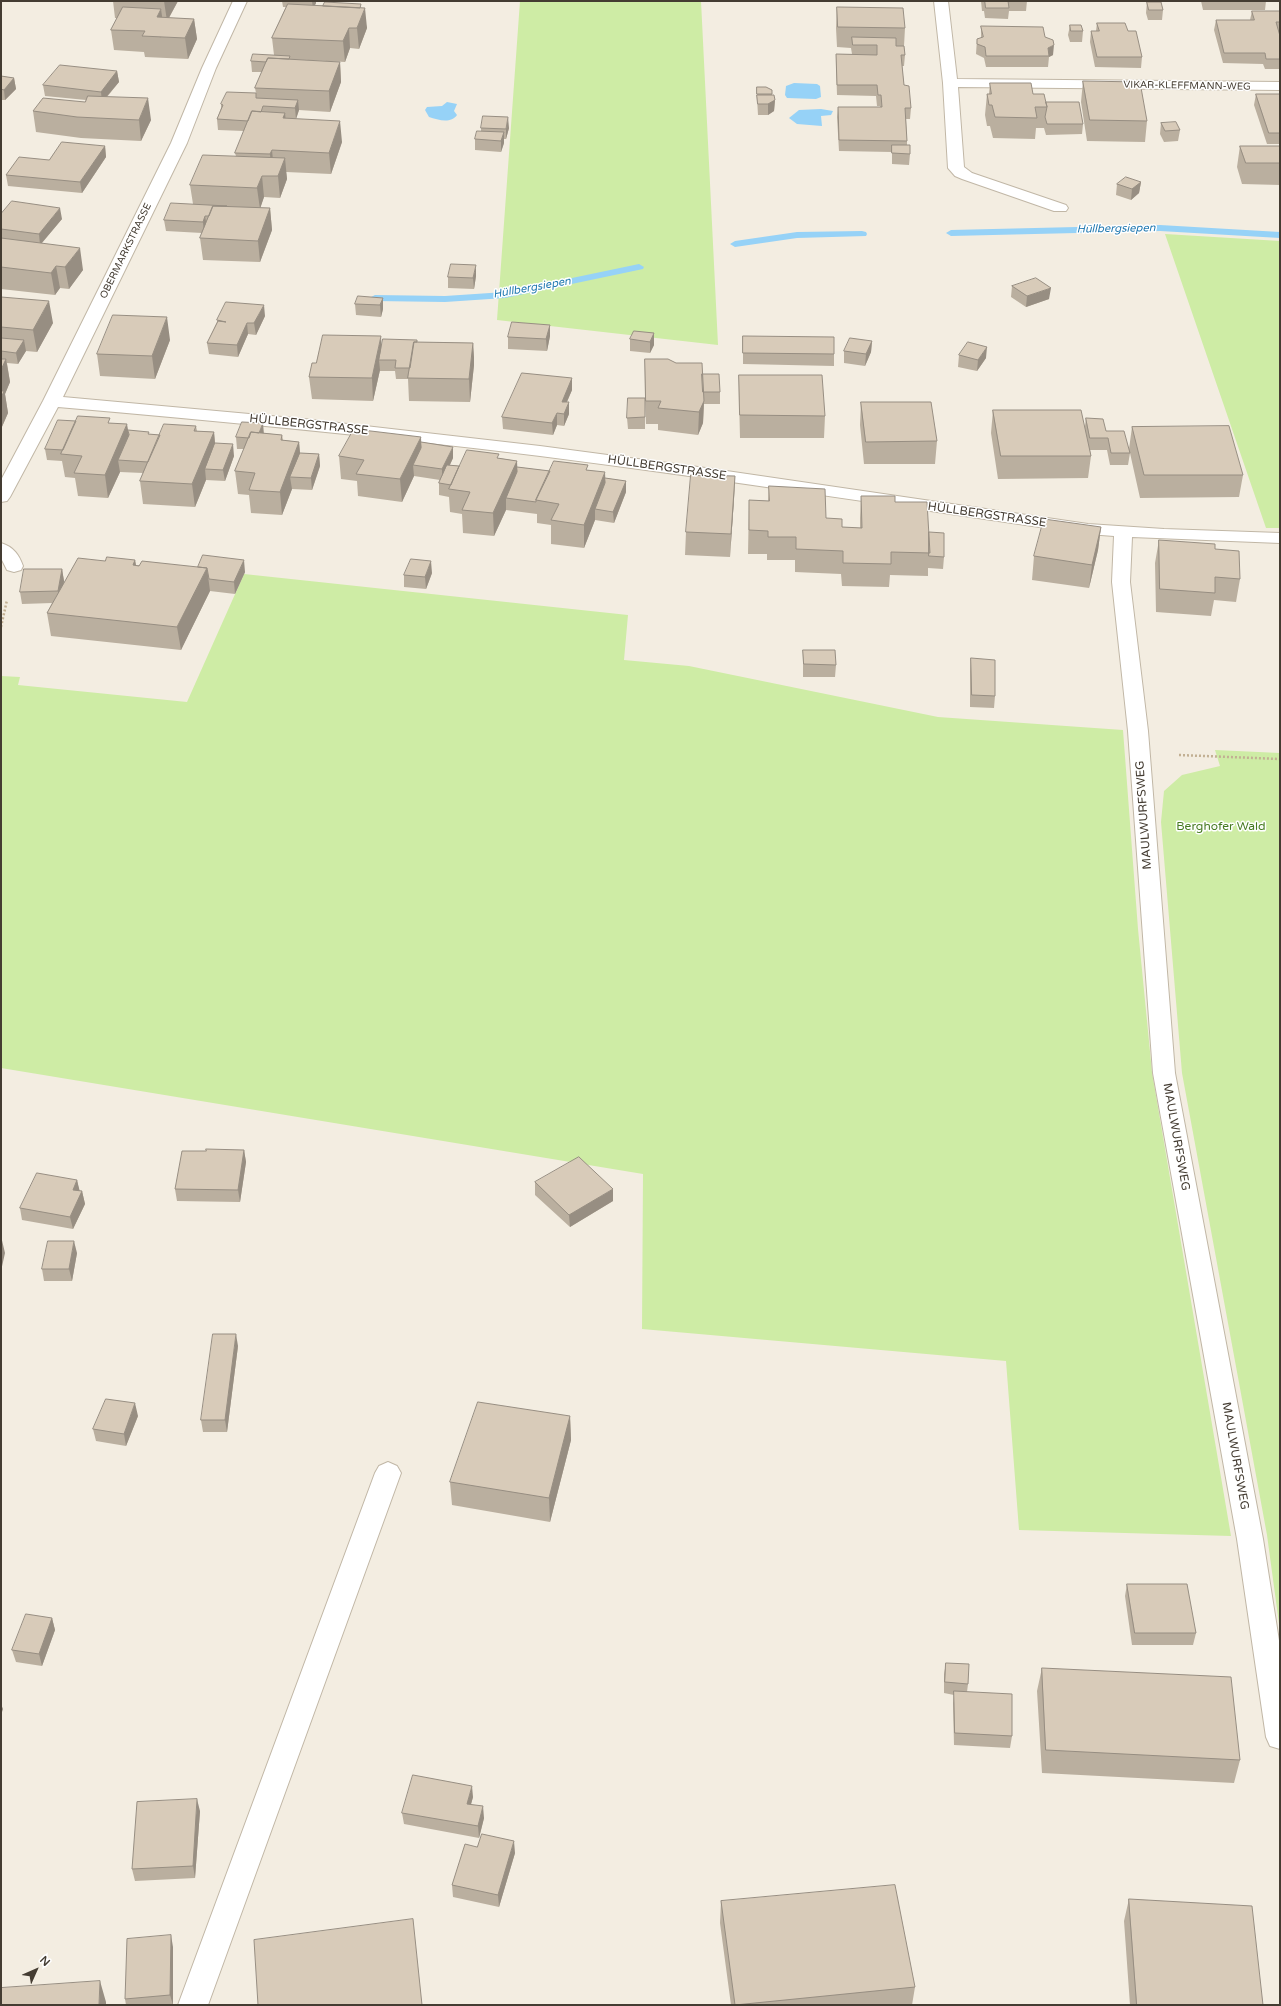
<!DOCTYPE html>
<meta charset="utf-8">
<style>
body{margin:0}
#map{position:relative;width:1281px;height:2006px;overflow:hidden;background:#f3ede1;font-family:"Varela Round",sans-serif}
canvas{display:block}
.frame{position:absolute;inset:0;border:2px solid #443c32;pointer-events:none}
.north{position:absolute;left:16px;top:1950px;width:40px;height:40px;-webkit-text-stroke:3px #fff;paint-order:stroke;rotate:45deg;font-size:11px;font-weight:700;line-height:16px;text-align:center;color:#443c32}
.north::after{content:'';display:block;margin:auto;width:14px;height:18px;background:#443c32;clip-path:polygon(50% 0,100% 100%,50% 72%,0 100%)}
</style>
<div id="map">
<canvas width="1281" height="2006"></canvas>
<div class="frame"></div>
<div class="north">N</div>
</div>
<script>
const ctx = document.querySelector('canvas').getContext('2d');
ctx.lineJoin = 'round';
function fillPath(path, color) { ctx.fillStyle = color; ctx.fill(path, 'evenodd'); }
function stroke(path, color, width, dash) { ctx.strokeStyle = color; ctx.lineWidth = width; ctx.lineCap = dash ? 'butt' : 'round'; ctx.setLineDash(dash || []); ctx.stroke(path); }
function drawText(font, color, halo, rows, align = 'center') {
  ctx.font = font + ' "Varela Round",sans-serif'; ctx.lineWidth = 3; ctx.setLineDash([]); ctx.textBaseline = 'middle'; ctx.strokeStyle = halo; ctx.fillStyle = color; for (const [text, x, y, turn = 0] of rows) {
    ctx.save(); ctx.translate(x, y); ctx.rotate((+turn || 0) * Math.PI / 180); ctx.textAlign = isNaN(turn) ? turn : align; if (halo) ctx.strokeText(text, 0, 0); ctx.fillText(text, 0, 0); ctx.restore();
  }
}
const green = new Path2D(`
 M520 1H701L718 345 497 320Z
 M1165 234 1280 241V528H1266Z
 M244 574 628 615 624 660 689 666 938 717 1123 730 1138 929 1152 1072 1231 1536 1019 1530 1006 1361 642 1329 643 1174 1 1068V676L20 677 18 685 187 702Z
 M1215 750 1280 753V1631L1267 1535 1182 1073 1161 822 1164 791 1182 775 1220 766Z`);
const water = new Path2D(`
 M794 83 817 84 820 86 821 97 816 99 787 98 785 95 786 86Z
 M447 102 457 104 454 111 457 115C451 124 438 120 429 117L425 110 427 107 442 106Z
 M821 109 833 111 831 115 821 116 822 126 797 124 789 118 799 110Z`);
const stream = new Path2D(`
 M1160 225 1280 232V238L1160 231 951 236 946 233 951 230Z
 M862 231 866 232 867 234 866 236 797 238 735 247 730 244 735 241 797 232Z
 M639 264 644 267 643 269 505 298 445 302 375 301 369 298 375 295 445 296 505 292Z`);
const path = new Path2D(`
 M1 627 7 600
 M1179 755 1280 759`);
const minor = new Path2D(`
 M233 1H247L216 68 187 143 63 397 304 419 540 446 713 469 1088 524 1164 529 1280 533V543L1132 537 1130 582 1148 731 1175 1073 1263 1539 1280 1647V1749L1270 1746 1266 1737 1237 1539 1153 1073 1128 731 1112 582 1114 536 1088 534C906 508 723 479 540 456 380 436 219 421 58 407L10 497 7 501 1 502V480L43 401 171 143 202 68Z
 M934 1H948L957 79 1280 82V90L958 87 964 167 972 173 1066 205 1068 208 1066 211H1054L962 179 955 176 948 168 943 83Z
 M1 543C14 547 19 555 23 566L21 570 14 572 7 570 1 558Z
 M388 1462 397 1466 401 1473 208 2005H178L375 1473 379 1466Z`);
const wall = new Path2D(`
 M113 1H178L169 18 194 19 197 39 188 59 145 57 144 52 114 50 111 30 117 18H115Z
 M282 1H316V3L315 5 361 8 367 28 359 49 350 48 345 62 290 59 340 62 341 82 330 112 299 110 296 119 342 142 331 174 286 172 287 179 280 198 264 197 260 208H270L272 230 260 262 203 260 200 238 202 233 166 231 164 220 193 204 190 185 236 156 235 153 244 131 218 130 217 119 221 108V104L256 93 255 88 262 72H252L251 61 274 55 272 38 286 7H283Z
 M981 1H1027L1026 11H1009L1008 19 985 18 984 11H982Z
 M1201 1H1266L1265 10H1203Z
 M1147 2 1163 10 1162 20H1148L1146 13Z
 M837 7 905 28 904 46 905 55 904 66H902L904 85 911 108 910 119H906L907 141V145L910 154 909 165 892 164V152L839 151 837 117 838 107H880V106H877L876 96 837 95 836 65V54H852L851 48 837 47 836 28Z
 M1252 11H1280V33H1279L1280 36V69H1265L1263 64 1223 63 1214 30 1216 20H1250Z
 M1097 23 1128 31 1142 57 1141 68 1095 67 1090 42 1091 31H1096Z
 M1070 25 1083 31 1082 42H1070L1068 35Z
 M981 26 1045 37 1053 55 1049 57 1048 67H986L984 58 976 54 977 39 981 38Z
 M117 71 119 82 107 97 151 120 141 141 81 138 36 132 33 111 85 102 86 100 45 96 43 85Z
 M1 76 14 78 16 89 5 100H1Z
 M1083 81 1147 121 1145 142 1087 141 1081 102Z
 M990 83 1033 94 1046 102 1083 124 1082 134 1046 135 1044 128H1036L1035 139 993 138 990 126H987L985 115 987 94H989Z
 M757 87 772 90V95L775 100 774 111 768 115H758L757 98Z
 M1256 94H1280V144H1267L1254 105Z
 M1161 123 1180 130 1178 141 1164 142 1160 134Z
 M481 128H509L506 139H504V143L501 152 475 150V139L481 131Z
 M105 146 106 157 82 193 8 186 6 175 49 160Z
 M1240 146H1280V185L1242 184 1237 167Z
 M1141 182 1139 193 1131 200 1116 195 1117 184Z
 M1 214 62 219 42 243 83 270 69 289 60 288 55 295 1 289Z
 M476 276 474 289 448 288V277Z
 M1012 286 1049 299 1026 307 1011 297Z
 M1 297 53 323 37 352 26 351 18 364 7 363 10 382 5 394 8 413 1 429Z
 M383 298V309L381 317 356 315 355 304Z
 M265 316 256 335 248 334 238 357 209 354 207 343 217 322V320Z
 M550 325V336L547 351 508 349V337Z
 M654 333V345L650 353 630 351V339Z
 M743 336 834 354V366L743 364Z
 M170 340 155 379 100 376 97 354Z
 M872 341 871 352 865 366 844 363V351Z
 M417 342 473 343 474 358V365L470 402 409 401 408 379H396L395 371H380V370L373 401 312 399 309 377 316 363Z
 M959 355 986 358 977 371 958 367Z
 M645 359 676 363 702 374 720 392V404H704L703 423 698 435 658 430V424H646L645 399V429H628L627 418 645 398Z
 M739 375 825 416 824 438H740L739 397Z
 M572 378V390L567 402 569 414 564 426 557 425 553 435 503 429 502 417Z
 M861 402 937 441 935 464H864L860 425Z
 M993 410 1085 426 1086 418 1106 431 1129 449 1132 427 1243 475 1239 497 1140 498 1130 453 1128 465H1110L1107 450H1090L1091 456 1088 478 998 479 991 433Z
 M111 423 128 430 149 434 160 435 196 426 197 431 214 432 215 443 234 456 225 481 206 480 195 507 143 504 140 481 143 473 120 472 108 498 78 496 75 478 65 477 62 461 47 460 45 449Z
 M264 433 282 435 283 440 299 442 300 453 319 454 320 466 312 490 292 489 282 515 251 513 249 495 238 494 235 471 244 449H237L236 437Z
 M421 437V442L453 458 450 465 459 466 499 458 517 461V467L550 471 588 470 605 478 626 481V492L614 523 595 520 584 548 551 544V525L537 523V514L506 510 494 536 463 533 462 514 450 512 449 497 439 495V483L440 480 414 476 402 502 358 496 357 481 341 479 339 456Z
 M735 476 734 499 730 557 685 555 686 532Z
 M769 486 842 527 860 528V518L861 496 895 502 929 532 944 557 943 569 928 568V576L890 575 889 587 842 586 841 574 795 572V560H767V554H748L749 500 768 501Z
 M1101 527 1098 550 1089 588 1032 580 1034 556Z
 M1159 540 1215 549 1240 579 1236 602 1214 600 1211 616 1156 612 1155 563Z
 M135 560 136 565 245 572 235 594 210 591 181 650 51 636 47 613 52 603 22 604 20 592 62 569 64 581V582L105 561Z
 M432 573 426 589 404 587V575Z
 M803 650 836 665 835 677H803Z
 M971 658 995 696 994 708 970 707V671Z
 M244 1150 246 1162 240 1202 177 1201 175 1189 206 1151Z
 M77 1180 79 1191H82L85 1204 73 1229 22 1220 20 1208Z
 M535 1182 613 1201 570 1227 535 1195Z
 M77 1253 72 1281H44L42 1269Z
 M238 1346 227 1432H203L201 1420Z
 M138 1416 126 1446 96 1441 93 1429Z
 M570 1416 571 1440 550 1522 452 1505 450 1482Z
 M1127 1584 1196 1633 1193 1645H1132L1125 1596Z
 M52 1618 55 1630 42 1666 16 1662 12 1650Z
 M946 1663 968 1684 967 1692 1012 1736 1010 1748 954 1745 953 1703 954 1695 944 1693V1674Z
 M1042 1668 1240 1760 1234 1783 1042 1773 1037 1691Z
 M473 1797 471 1804 484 1818 479 1838 404 1824 402 1813Z
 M200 1811 195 1878 135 1881 132 1869Z
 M477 1847 515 1853 499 1907 453 1897 452 1885Z
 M1129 1899 1263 2005H1130L1124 1921Z
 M721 1901 915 1987 912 2005H731L720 1923Z
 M173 1947V2005H126L125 1999Z`);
const shadedWall = new Path2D(`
 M164 1H178L167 21Z
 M312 1H316V3L313 9Z
 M365 8 367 28 359 49 357 28Z
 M161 9 164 30 160 38 157 17Z
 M194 19 197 39 188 59 185 38Z
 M349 28 350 48 345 62 343 41Z
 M1054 45 1053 55 1049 57 1048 48Z
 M340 62 341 82 330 112 329 91Z
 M117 71 119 82 102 102 101 92Z
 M14 78 16 89 5 100 4 90Z
 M148 98 151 120 141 141 139 120Z
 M298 100 299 110 296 119 295 108Z
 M775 100 774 111 768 115V104Z
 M285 113 287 134 283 118Z
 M508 117 509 128 506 139V129Z
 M340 121 342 142 331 174 329 153Z
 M504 132V143L501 152V141Z
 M105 146 106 157 82 193 80 182Z
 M272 150 274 171 272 176 270 154Z
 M285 158 287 179 280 198 278 176Z
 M262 176 264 197 260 209 257 188Z
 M1141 182 1139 193 1131 200 1132 189Z
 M60 208 62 219 40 245 39 234Z
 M270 208 272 230 260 262 258 241Z
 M205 216 207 227 204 233 203 222Z
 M80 248 83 270 69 289 65 267Z
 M476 265V276L474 289 473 278Z
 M56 266 60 288 55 295 51 273Z
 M1051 288 1049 299 1026 307 1027 296Z
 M383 298V309L381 317 380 305Z
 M49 301 53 323 37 352 33 330Z
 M264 305 265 316 256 335 254 323Z
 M167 317 170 340 155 379 152 356Z
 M247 323 248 334 238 357 237 345Z
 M550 325V336L547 351 546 339Z
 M654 333V345L650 353V342Z
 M381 336 382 358 379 360 380 370 373 401 372 378Z
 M24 340 26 351 18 364 16 353Z
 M872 341 871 352 865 366 866 354Z
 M473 343 474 358V365L470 402 469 379Z
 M987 347 986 358 977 371 978 360Z
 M6 359 10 382 5 394 8 413 1 429V370Z
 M572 378V390L562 413V402Z
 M704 401 703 423 698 435 699 412Z
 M569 402V414L564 426V414Z
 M557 413V425L553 435 552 423Z
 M263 423 264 435 257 438Z
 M127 424 131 447 118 460 120 472 108 498 105 475Z
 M214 432 216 455 205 469 206 480 195 507 192 484Z
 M421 437 422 460 413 465 414 476 402 502 400 479Z
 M299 442 301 464 290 477 292 489 282 515 280 492Z
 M233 444 234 456 225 481 223 470Z
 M453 447V458L442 481V469Z
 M319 454 320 466 312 490 311 478Z
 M517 461 518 483 506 498V510L494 536 493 513Z
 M605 472 606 495 595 509V520L584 548V525Z
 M735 476 734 499 730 557 731 534Z
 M626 481V492L614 523 613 512Z
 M1101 527 1098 550 1089 588 1092 565Z
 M135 560 139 583 133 565Z
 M244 560 245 572 235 594 234 582Z
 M431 561 432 573 426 589 425 577Z
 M207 568 210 591 181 650 177 627Z
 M62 569 64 581 60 603 58 591Z
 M244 1150 246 1162 240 1202 238 1190Z
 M77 1180 80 1192 73 1190Z
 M613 1189V1201L570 1227 569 1215Z
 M82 1191 85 1204 73 1229 70 1217Z
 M1 1236 5 1253 1 1271Z
 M74 1241 77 1253 72 1281 69 1269Z
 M236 1334 238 1346 227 1432 225 1420Z
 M135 1403 138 1416 126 1446 124 1434Z
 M570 1416 571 1440 550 1522 549 1498Z
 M52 1618 55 1630 42 1666 39 1654Z
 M1 1704 3 1709 1 1715Z
 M472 1786 473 1797 468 1815 467 1804Z
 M197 1799 200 1811 195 1878 193 1866Z
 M483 1806 484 1818 479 1838 478 1826Z
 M514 1841 515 1853 499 1907 498 1895Z
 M171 1935 173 1947V2005L170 1995Z
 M100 1981 106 2002V2005H99Z`);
const building = new Path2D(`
 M985 1H1008L1009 8H986Z
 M325 2 361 4 360 8 323 6Z
 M1147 2H1161L1163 10H1149Z
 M288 4 365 8 357 28H349L343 41 272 38Z
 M123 7 161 9 157 17 194 19 185 38 142 36 145 31 111 30Z
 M837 7 903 8 905 28 838 27Z
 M1252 11H1280V22H1276L1280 36V59H1266L1265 53H1224L1216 20H1254Z
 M1097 23H1125L1128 31H1136L1142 57H1097L1091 31H1099Z
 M1070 25H1081L1083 31H1071Z
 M981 26 1043 27 1045 37 1053 40 1054 45 1048 48 1049 56H986L985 47 977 44V39L983 37Z
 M852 37 896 38V46H904L905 55H901L904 85 909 86 911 108H905L907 141 839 140 838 107H882L881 95H878L877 85H837L836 54 877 55V45H853Z
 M253 54 290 56 289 59 268 58 266 62 251 61Z
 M268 58 340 62 329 91 255 88Z
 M60 65 117 71 101 92 43 85Z
 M1 76 14 78 4 90 1 89Z
 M1083 81 1140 82 1147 121 1090 120Z
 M990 83H1031L1033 94H1044L1047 107H1035L1037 118 995 117 992 105H989L987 94H991Z
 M757 87H766L772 90V94H757Z
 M227 92 256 93V98L298 100 295 108 263 106 261 112 252 111 248 121 217 119 223 105 221 104Z
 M1256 94H1280V133H1269Z
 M757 95H774L775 100 768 104H758Z
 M88 96 148 98 139 120 77 117 33 111 43 98 85 102Z
 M1046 102H1079L1083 124H1047L1045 117 1047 107Z
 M252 111 285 113 283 118 340 121 329 153 272 150 270 154 235 153Z
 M483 116 508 117 506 129 481 128Z
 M1176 122 1180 130 1165 131 1161 123Z
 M477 131 504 132 501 141 475 139Z
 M62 142 105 146 80 182 6 175 19 157 49 160Z
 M892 145H910V154L892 153Z
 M1240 146H1280V163H1246Z
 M203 155 285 158 278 176H262L257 188 190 185Z
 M1126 177 1141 182 1132 189 1117 184Z
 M12 201 60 208 39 234 1 229V214Z
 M171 203 227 206H213L209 216H205L203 222 164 220Z
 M213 206 270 208 258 241 200 238Z
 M1 238 80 248 65 267 56 266 51 273 1 267Z
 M451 264 476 265 473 278 448 277Z
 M1036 278 1051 288 1027 296 1012 286Z
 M358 296 383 298 380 305 355 304Z
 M1 297 49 301 33 330 1 327Z
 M226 302 264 305 254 323H247L237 345 207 343 218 321 226 322 217 320Z
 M113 315 167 317 152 356 97 354Z
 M512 322 550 325 546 339 508 337Z
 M634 331 654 333 650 342 630 339Z
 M323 335 381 336 372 378 309 377 312 363H316Z
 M743 336 834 337V354L743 353Z
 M1 338 24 340 16 353 1 351Z
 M850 338 872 341 866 354 844 351Z
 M383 339 417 340V342H414L410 368H395L396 360H379Z
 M414 342 473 343 469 379 408 378Z
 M968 342 987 347 978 360 959 355Z
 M1 359H6L1 370Z
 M645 359H668L676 363H702L704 401 699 412 658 408 661 401H646Z
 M522 373 572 378 562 402H569L564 414 557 413 552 423 502 417Z
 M702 374H719L720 392H703Z
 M739 375H822L825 416 740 415Z
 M1 391H4L1 398Z
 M628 398H645V417L627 418Z
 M861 402H931L937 441 866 442Z
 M993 410H1081L1091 456H1001Z
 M78 416 110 418 108 423 127 424 105 475 74 473 82 456 61 454Z
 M1086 418 1103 419 1106 431H1124L1130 453H1111L1108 438H1090Z
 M58 420 76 421 63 450 45 449Z
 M242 422 263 423 259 433 251 432 249 438 236 437Z
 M164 424 196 426 194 431 214 432 192 484 140 481Z
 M1229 426 1243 475H1144L1132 427Z
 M354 429 421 437 400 479 356 474 364 460 339 456Z
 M128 430 149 432 148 434 160 435 148 462 118 460 129 435Z
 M251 432 282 435 281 440 299 442 280 492 249 490 255 473 235 471Z
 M421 442 453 447 442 469 413 465 421 448Z
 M215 443 233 444 223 470 205 469Z
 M467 450 499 454 497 458 517 461 493 513 462 510 470 492 449 489Z
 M300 453 319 454 311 478 290 477Z
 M554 461 588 465 586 470 605 472 584 525 551 520 559 504 536 500Z
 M447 465 459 466 451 485 439 483Z
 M517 467 550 471 536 500V502L506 498 517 472Z
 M691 475 735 476 731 534 686 532Z
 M605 478 626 481 613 512 595 509 605 483Z
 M769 486 825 489 826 518 842 519V527L862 528 861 496H895V502H927L930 553 891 552V564L843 563V551L796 549V537H768V531L749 530V500L769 501Z
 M1044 519 1101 527 1092 565 1034 556Z
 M929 532 944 533V557L929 556Z
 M1159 540 1215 544V549L1239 551 1240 579 1215 577V593L1160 589Z
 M203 555 244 560 234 582 209 579 207 568 198 567Z
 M107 557 135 560 133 565 139 566 142 561 207 568 177 627 47 613 78 558 105 561Z
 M411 559 431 561 425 577 404 575Z
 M24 569H62L58 591 20 592Z
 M803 650H835L836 665 804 664Z
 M971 658 995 660V696L972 695Z
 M206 1149 244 1150 238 1190 175 1189 182 1151H206Z
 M579 1157 613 1189 569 1215 535 1182Z
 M37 1173 77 1180 73 1190 82 1191 70 1217 20 1208Z
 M48 1241H74L69 1269H42Z
 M213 1334H236L225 1420H201Z
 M106 1399 135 1403 124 1434 93 1429Z
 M478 1402 570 1416 549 1498 450 1482Z
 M1127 1584H1187L1196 1633H1135Z
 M26 1614 52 1618 39 1654 12 1650Z
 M946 1663 969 1664 968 1684 945 1682Z
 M1042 1668 1231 1677 1240 1760 1046 1750Z
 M954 1691 1012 1694V1736L955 1733Z
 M413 1775 472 1786 467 1804 483 1806 478 1826 402 1813Z
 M197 1799 193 1866 132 1869 137 1802Z
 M482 1834 514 1841 498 1895 452 1885 465 1844 477 1847Z
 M895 1885 915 1987 735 2005 721 1901Z
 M1129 1899 1252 1906 1263 2005H1137Z
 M413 1919 422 2005H258L254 1940Z
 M171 1935 170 1995 125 1999 127 1939Z
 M100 1981 99 2005H1V1988Z`);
const farStreetnames = [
 ["VIKAR-KLEFFMANN-WEG",1187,86,1],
 ["OBERMARKSTRASSE",126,251,-64]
];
const farWaternames = [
 ["Hüllbergsiepen",1116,229,-1],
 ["Hüllbergsiepen",532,288,-10]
];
const streetNames = [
 ["HÜLLBERGSTRASSE",309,425,6],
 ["HÜLLBERGSTRASSE",667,468,8],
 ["HÜLLBERGSTRASSE",987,515,8],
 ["MAULWURFSWEG",1144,815,-94],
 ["MAULWURFSWEG",1176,1137,80],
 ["MAULWURFSWEG",1235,1456,80]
];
const parkNames = [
 ["Berghofer Wald",1221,827]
];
fillPath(green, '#ceeca5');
fillPath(water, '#96d2f7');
fillPath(stream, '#96d2f7');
stroke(minor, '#c1b7a6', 2);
stroke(path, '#c2b093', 2.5, [2, 2]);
fillPath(minor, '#fff');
fillPath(wall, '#baaf9f');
fillPath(shadedWall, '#978e82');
fillPath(building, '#d8cbb9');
stroke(building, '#978e82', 1);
drawText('10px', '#443c32', '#fff', farStreetnames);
drawText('italic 11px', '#2179b1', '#fff', farWaternames);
drawText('12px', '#443c32', '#fff', streetNames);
drawText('12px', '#467a21', '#fff', parkNames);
</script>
